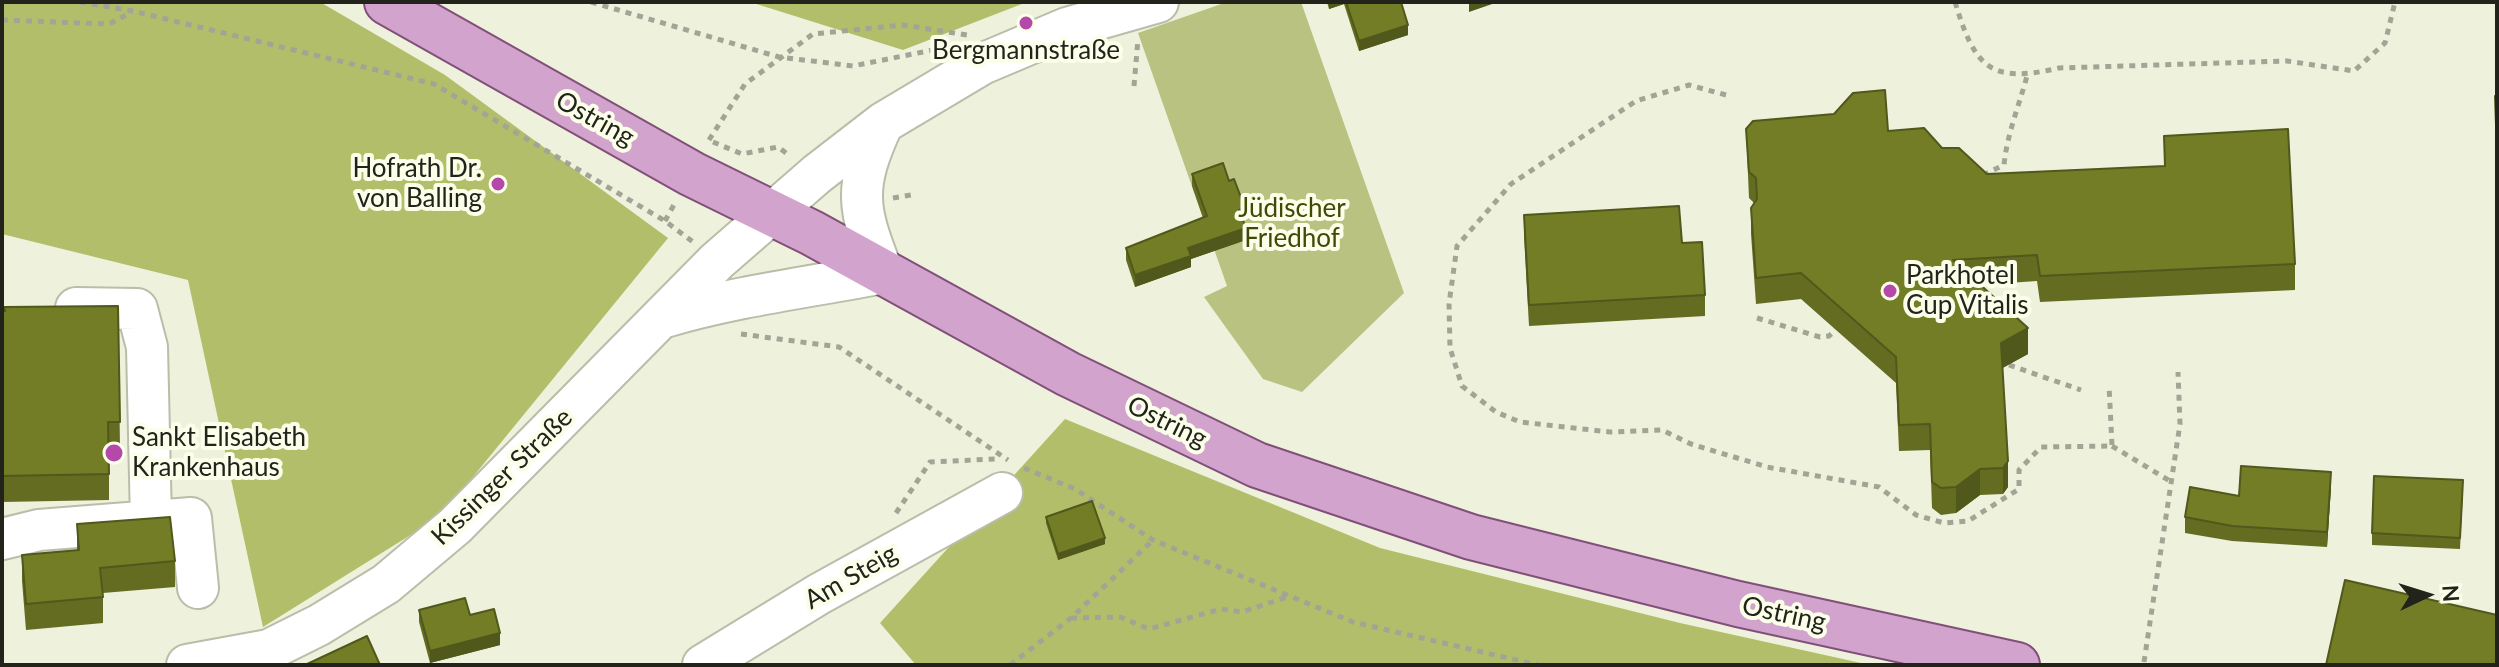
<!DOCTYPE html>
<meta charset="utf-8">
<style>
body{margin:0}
#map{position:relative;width:2499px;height:667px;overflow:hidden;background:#eef1dc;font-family:Lato,sans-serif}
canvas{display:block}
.frame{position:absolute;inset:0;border:4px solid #22241c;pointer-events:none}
.north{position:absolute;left:2387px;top:555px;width:80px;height:80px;-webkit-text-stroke:6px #fbffea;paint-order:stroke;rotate:86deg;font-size:22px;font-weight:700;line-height:32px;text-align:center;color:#22241c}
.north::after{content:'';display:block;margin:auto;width:28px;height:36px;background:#22241c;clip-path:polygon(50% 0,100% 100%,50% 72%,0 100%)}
</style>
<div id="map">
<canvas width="2499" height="667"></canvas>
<div class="frame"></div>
<div class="north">N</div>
</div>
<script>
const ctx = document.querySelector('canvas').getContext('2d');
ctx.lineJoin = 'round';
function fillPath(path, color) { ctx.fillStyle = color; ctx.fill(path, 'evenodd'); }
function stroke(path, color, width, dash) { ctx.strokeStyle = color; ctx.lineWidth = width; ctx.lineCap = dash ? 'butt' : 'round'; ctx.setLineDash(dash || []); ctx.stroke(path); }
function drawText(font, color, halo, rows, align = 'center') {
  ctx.font = font + ' Lato,sans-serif'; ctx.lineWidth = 8; ctx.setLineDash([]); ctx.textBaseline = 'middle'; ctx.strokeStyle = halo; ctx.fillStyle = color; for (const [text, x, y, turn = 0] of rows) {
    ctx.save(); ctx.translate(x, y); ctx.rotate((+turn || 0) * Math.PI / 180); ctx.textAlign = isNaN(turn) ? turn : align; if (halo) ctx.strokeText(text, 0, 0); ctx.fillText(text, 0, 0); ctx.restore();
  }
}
const green = new Path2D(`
 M1227 2H1301L1404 293 1302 392 1263 379 1204 297 1227 286 1138 33Z`);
const forest = new Path2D(`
 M2 2H320L445 75 668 238 441 516 263 627 188 280 2 234Z
 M750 2H1027L903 50Z
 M1065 419 1380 548 1680 623 1870 665H916L880 623Z`);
const path = new Path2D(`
 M80 2 133 11 434 84 665 221 693 242
 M591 2 779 57 853 66 943 48
 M1955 2C1975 68 1990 84 2059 68L2287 61 2354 71 2385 43 2395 2
 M2 20 109 24 132 12
 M1134 86 1138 39
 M1726 95 1689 85 1636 101 1511 184 1457 246 1449 304 1450 348 1462 386 1496 412 1520 422 1610 432 1662 430 1691 444 1767 467 1879 487 1916 515 1944 523 1968 521 2019 489V470L2041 447 2112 446 2109 385
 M709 140 745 84 813 34 903 25 967 35
 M713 142 742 154 778 147 790 156
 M1983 175 2004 165C2007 134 2019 106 2027 76
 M893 198 911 195
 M665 221 676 201
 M1757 318 1820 337 1829 336 1836 330
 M741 334 839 347 1008 460
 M2009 365 2081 390
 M2112 446 2170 481
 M1024 468 1075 489 1153 540 1353 622 1538 665
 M896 513 930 462 995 459
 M1071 618 1120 617 1149 629 1221 609 1242 612 1290 596
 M2144 662 2180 424 2178 372
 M1010 665 1071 618 1153 540`);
const minor = new Path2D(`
 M76 308 137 309 147 347 151 521
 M665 317C736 296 810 287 883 273 857 208 853 188 883 123
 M2 539 39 530 191 518 198 588
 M187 665 269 650 319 625 386 584 455 526 717 261 817 174 883 123 982 64 1067 28 1158 2
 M703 665 819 594 1002 493`);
const major = new Path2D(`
 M387 2 692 174 812 233 1068 374 1257 465 1471 537 1738 604 2017 665`);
const wall = new Path2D(`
 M1327 2H1401L1408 35 1359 51 1344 4 1329 9Z
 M1746 129 1888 131 1942 148 1987 174 2164 166V136L2295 264V290L2040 302 2037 281 1980 285 2028 354 2002 368 2008 487 2003 494 1980 495 1956 513 1941 515 1932 508 1930 450 1899 451 1896 383 1801 299 1756 304 1751 234V208L1754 203 1749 198Z
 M1192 174 1229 181 1245 220H1243L1246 240 1191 259V267L1135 287 1126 260V248L1203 218 1192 186Z
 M1524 215 1682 243 1705 295V316L1529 326 1524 236Z
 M118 306 120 448H109V500L2 502V311Z
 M2331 487 2327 547 2232 541 2185 533V517L2239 496Z
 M2463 492 2460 549 2372 545V533Z
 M1046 517 1105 544 1058 560 1046 523Z
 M77 524 175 561V587L103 593V623L26 630 22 581V555L77 550Z
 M419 610 500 645 430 663 419 622Z`);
const shadedWall = new Path2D(`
 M1329 2H1344V4L1329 9Z
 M1469 2H1498L1469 12Z
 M1408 25V35L1359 51V41Z
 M1245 208V220L1239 222V210Z
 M1246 228V240L1191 259V267L1135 287V275L1188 248Z
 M2028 328V354L2001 369V343Z
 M2008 461V487L2003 494V468Z
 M1980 469V495L1956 513V487Z
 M2331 472V487L2327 547V532Z
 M1105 538V544L1058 560V554Z
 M500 633V645L430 663V651Z`);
const building = new Path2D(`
 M1346 2H1401L1408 25 1359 41Z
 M1885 90 1888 131 1924 128 1942 148H1959L1987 174 2165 166 2164 136 2288 129 2295 264 2040 276 2037 255 1953 260 2028 328 2001 343 2008 461 2003 468 1980 469 1956 487 1941 488 1932 482 1930 424 1899 425 1896 357 1801 273 1756 278 1751 208 1757 199 1756 178 1749 172 1746 129 1753 121 1834 114 1853 93Z
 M2495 96H2497V125H2496Z
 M1223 163 1229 181 1234 179 1245 208 1239 210 1246 228 1188 248 1191 256 1135 275 1126 248 1207 216 1192 174Z
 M1679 206 1682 243 1702 242 1705 295 1529 305 1524 215Z
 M118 306 120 422H108L109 474 2 476V311H5L4 307Z
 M2241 466 2331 472 2327 532 2232 526 2185 517 2190 487 2239 496Z
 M2374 476 2463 480 2460 538 2372 533Z
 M1092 501 1105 538 1058 554 1046 517Z
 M170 517 175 561 100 568 103 597 26 604 22 555 79 550 77 524Z
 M2345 580 2497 615V665H2326Z
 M465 598 470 615 494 609 500 633 430 651 419 610Z
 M367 636 380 665H305Z`);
const markers = [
 [1026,23,8,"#b449aa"],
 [498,184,8,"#b449aa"],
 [1890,291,8,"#b449aa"],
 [114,453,10,"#b449aa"]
];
const poiNames = [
 ["Bergmannstraße",1026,51,"center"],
 ["Hofrath Dr.",482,169,"right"],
 ["von Balling",482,199,"right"],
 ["Parkhotel",1906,276],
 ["Cup Vitalis",1906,306],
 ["Sankt Elisabeth",132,438],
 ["Krankenhaus",132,468]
];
const streetNames = [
 ["Ostring",595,119,29],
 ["Ostring",1167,422,26],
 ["Kissinger Straße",502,477,-44],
 ["Am Steig",851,577,-30],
 ["Ostring",1784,614,12]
];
const parkNames = [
 ["Jüdischer",1292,209],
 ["Friedhof",1292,239]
];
fillPath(green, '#b9c281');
fillPath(forest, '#b2be69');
stroke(minor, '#babda9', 44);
stroke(major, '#815079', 48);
stroke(path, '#a2a595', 5, [6, 6]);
stroke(minor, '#fff', 40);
stroke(major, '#d2a4cd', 44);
fillPath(wall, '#636c21');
fillPath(shadedWall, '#50581b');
fillPath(building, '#737d26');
stroke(building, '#50581b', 2);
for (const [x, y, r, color] of markers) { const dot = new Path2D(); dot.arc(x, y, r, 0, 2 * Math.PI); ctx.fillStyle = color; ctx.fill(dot); stroke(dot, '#fbffea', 3); }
drawText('26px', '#22241c', '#fbffea', poiNames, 'left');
drawText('26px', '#22241c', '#fbffea', streetNames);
drawText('26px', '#424805', '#fbffea', parkNames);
</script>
